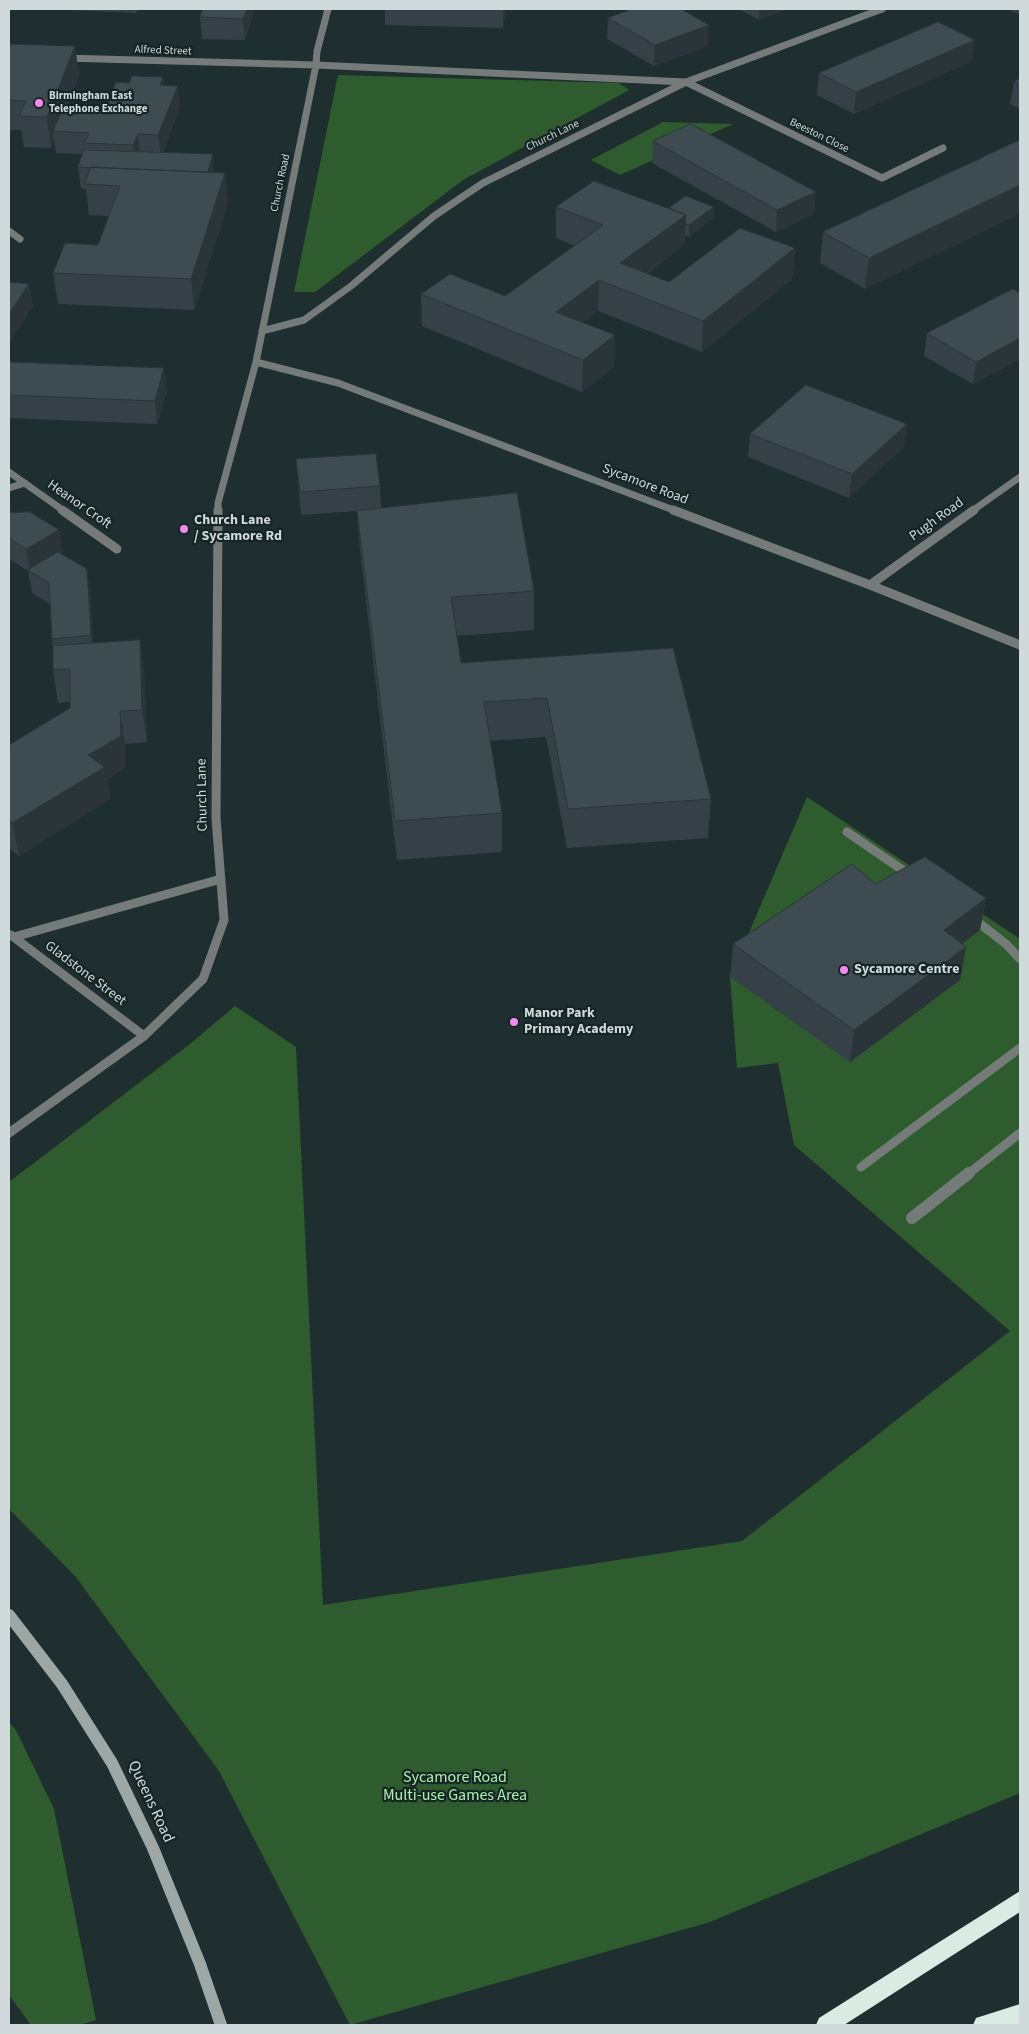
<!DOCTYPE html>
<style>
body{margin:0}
#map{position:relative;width:1029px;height:2034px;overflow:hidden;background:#1f2f2f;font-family:"Source Sans 3",sans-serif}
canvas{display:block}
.frame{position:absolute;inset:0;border:10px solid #d1dada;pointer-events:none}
</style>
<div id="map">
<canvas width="1029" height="2034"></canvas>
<div class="frame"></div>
</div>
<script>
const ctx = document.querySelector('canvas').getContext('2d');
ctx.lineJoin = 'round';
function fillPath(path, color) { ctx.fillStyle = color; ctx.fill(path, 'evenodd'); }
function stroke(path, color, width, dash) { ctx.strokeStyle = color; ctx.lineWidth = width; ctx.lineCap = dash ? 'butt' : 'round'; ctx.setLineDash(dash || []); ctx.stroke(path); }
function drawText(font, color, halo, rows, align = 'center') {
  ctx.font = font + ' "Source Sans 3",sans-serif'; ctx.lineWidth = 4.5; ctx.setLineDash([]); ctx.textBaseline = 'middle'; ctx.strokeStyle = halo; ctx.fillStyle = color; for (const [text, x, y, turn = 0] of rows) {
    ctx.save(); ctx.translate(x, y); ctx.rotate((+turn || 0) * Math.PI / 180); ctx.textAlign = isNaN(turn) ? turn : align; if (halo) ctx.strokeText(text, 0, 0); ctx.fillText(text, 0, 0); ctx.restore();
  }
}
const green = new Path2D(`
 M338 75 619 83 629 90 463 180 315 292H294Z
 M663 122 733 124 620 175 591 160Z
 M807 797 1020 939V1793L710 1922 350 2025 219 1771 75 1576 9 1509V1182L190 1044 235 1006 296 1047 323 1605 742 1541 1010 1331 794 1145 778 1063 737 1068 730 977Z
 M9 1722 16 1730 54 1809 96 2020 79 2025H31L9 1995Z`);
const serviceFar1 = new Path2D(`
 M847 832 913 877
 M970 916 1006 944 1020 959
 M861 1167 1020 1048
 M968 1174 1020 1133`);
const service = new Path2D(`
 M912 1218 969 1173`);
const minorFar1 = new Path2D(`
 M64 58 316 65 686 82 882 178 943 148
 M9 231 20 239
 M262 331 304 320 351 286 434 216 483 183 686 82 882 9
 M256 362 338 383 676 511
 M9 472 64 511
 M9 488 25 483
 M218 511V503L256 362 316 65 317 51 328 9
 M972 511 1020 477`);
const minor = new Path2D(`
 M62 510 117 549
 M673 510 870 585 1020 645
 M870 585 974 510
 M11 935 144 1036
 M14 937 221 879
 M9 1133 144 1036 203 979 224 920 216 818 218 510`);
const secondary = new Path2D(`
 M9 1615 62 1684 112 1763 153 1848 200 1964 221 2025`);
const motorway = new Path2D(`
 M1020 1891V1912L844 2025H816L819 2018Z
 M1020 2004V2024L973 2025 976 2018Z`);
const wall = new Path2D(`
 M45 9H138L136 13Z
 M203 9H255L245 40 202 39 200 17Z
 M385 9H506L503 28 385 25Z
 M739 9H787L759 20Z
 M1007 9H1020V15Z
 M608 18 708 46 654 66 607 39Z
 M9 44 75 46 79 76 67 106 105 108 129 83 163 77 164 85 180 107 163 152 214 172 225 173 228 203 194 310 58 304 53 273 98 245 108 216 89 215 86 189H81L78 167 82 154 56 153 54 141 51 148 24 147 21 130H9Z
 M972 61 854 114 817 95 819 73Z
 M1020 79V109L1010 104 1014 82Z
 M1020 140 865 289 820 263 823 232Z
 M653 141 814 214 776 232 652 163Z
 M556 207 669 208 714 207 713 218 689 237 685 235 684 245 647 274 669 282 795 248 792 279 702 352 598 311 583 322 614 367 582 392 422 326 421 294 505 296 575 246 556 238Z
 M9 282 29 284 33 307 11 339H9Z
 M1020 293V359L973 384 924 356 927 333Z
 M9 362 167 391 157 424 9 418Z
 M750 434 904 447 849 498 748 457Z
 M296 459 380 486 381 509 534 591V630L457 636 461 663 673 648 711 799 708 838 567 848 546 737 490 741 502 813V852L397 860 360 550 357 511 301 515Z
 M9 513 59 530 62 554 90 592 93 643 144 672 147 742 125 744V768L107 779 110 799 19 856 9 848V745L70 708V702L58 703 53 670V648L52 639 50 604 32 593 28 571 11 560H9Z
 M875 884 986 898 980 930 962 944 966 947 960 980 850 1062 730 977 733 944Z`);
const shadedWall = new Path2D(`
 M247 9H255L245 40 243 19Z
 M503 9H506L503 28Z
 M759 9H787L759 20Z
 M709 25 708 46 654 66 655 45Z
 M975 40 972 61 854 114 856 92Z
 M75 46 79 76 58 131H53L54 141 51 148 47 117Z
 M163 77 165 99 160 85Z
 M178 86 180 107 161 157 158 135Z
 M138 134 140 156 136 167 133 145Z
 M213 154 215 176 208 172Z
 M225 173 228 203 194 310 191 279Z
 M1020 185V214L865 289 869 258Z
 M816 192 814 214 776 232 777 210Z
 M714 207 713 218 689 237V225Z
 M686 215 684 245 625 290 620 263Z
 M795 248 792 279 702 352 703 321Z
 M599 280 598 311 556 343V312Z
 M29 284 33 307 11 339 9 326V314Z
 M615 335 614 367 582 392 583 360Z
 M1020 338V359L973 384 976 362Z
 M164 368 167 391 157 424 155 401Z
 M907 424 904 447 849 498 852 474Z
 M59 530 62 554 30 571 26 549Z
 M87 569 90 592 94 659 91 635Z
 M140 640 144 672 147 742 142 710Z
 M120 711 125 744V768L107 779 110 799 19 856 12 823 88 755Z
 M986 898 980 930 938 963 944 930Z
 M966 947 960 980 850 1062 854 1030Z`);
const building = new Path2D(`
 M203 9H247L243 19 200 17Z
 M632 9H681L709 25 655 45 608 18Z
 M938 22 975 40 856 92 819 73Z
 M9 44 75 46 47 117 19 116 26 101 9 100Z
 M132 76 163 77 160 85 178 86 158 135 138 134 133 145 85 143 89 133 53 131 64 106 105 108 116 82 129 83Z
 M1020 79V85L1014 82Z
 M691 124 816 192 777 210 653 141Z
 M1020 140V185L869 258 823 232Z
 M84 150 213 154 208 172 78 167Z
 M91 167 225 173 191 279 53 273 65 243 98 245 120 186 85 184Z
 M594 181 686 215 620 263 669 282 740 228 795 248 703 321 599 280 556 312 615 335 583 360 421 294 450 274 505 296 603 225 556 207Z
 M686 196 714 207 689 225 685 224 686 215 669 208Z
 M9 282 29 284 9 314Z
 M1013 289 1020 293V338L976 362 927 333Z
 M9 362 164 368 155 401 9 395Z
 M806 385 907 424 852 474 750 434Z
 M376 454 380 486 300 492 296 459Z
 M517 493 534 591 451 597 461 663 673 648 711 799 568 809 547 698 484 702 502 813 395 821 357 511Z
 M30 512 59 530 26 549 9 538V513Z
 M58 552 87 569 91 635 52 639 49 583 28 570Z
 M140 640 142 710 120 711 121 736 88 755 105 767 12 823 9 820V745L70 708V669L53 670V646Z
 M925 857 986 898 944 930 966 947 854 1030 733 944 852 864 875 884Z`);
const markers = [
 [39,103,5,"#f589ee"],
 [184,529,5,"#f589ee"],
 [844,970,5,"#f589ee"],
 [514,1022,5,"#f589ee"]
];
const farStreetnames = [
 ["Alfred Street",163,51,2],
 ["Church Lane",553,136,-26],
 ["Beeston Close",819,136,26],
 ["Church Road",281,183,-78]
];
const farPoinames = [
 ["Birmingham East",49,97],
 ["Telephone Exchange",49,110]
];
const streetNames = [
 ["Sycamore Road",645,485,21],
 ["Heanor Croft",79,505,35],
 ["Pugh Road",937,520,-36],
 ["Church Lane",203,795,-91],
 ["Gladstone Street",85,974,37]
];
const poiNames = [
 ["Church Lane",194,521],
 ["/ Sycamore Rd",194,537],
 ["Sycamore Centre",854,970],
 ["Manor Park",524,1014],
 ["Primary Academy",524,1030]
];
const nearParknames = [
 ["Sycamore Road",455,1778],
 ["Multi-use Games Area",455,1796]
];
const nearStreetnames = [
 ["Queens Road",150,1802,65]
];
fillPath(green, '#2e5c2e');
stroke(serviceFar1, '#747b78', 9);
stroke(service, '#747b78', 12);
stroke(minorFar1, '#747b78', 7);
stroke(minor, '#747b78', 9);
stroke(secondary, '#9da8a4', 12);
fillPath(motorway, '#daebe4');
fillPath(wall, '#354146');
fillPath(shadedWall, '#2b3539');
fillPath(building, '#3e4c51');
stroke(building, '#2b3539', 1);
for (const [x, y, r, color] of markers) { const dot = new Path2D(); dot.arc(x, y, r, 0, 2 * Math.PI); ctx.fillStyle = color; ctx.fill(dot); stroke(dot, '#162525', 2); }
drawText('11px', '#d1dada', '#162525', farStreetnames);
drawText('bold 11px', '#d1dada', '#162525', farPoinames, 'left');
drawText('14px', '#d1dada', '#162525', streetNames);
drawText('bold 14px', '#d1dada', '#162525', poiNames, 'left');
drawText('16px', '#abf3a8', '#162525', nearParknames);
drawText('16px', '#d1dada', '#162525', nearStreetnames);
</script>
